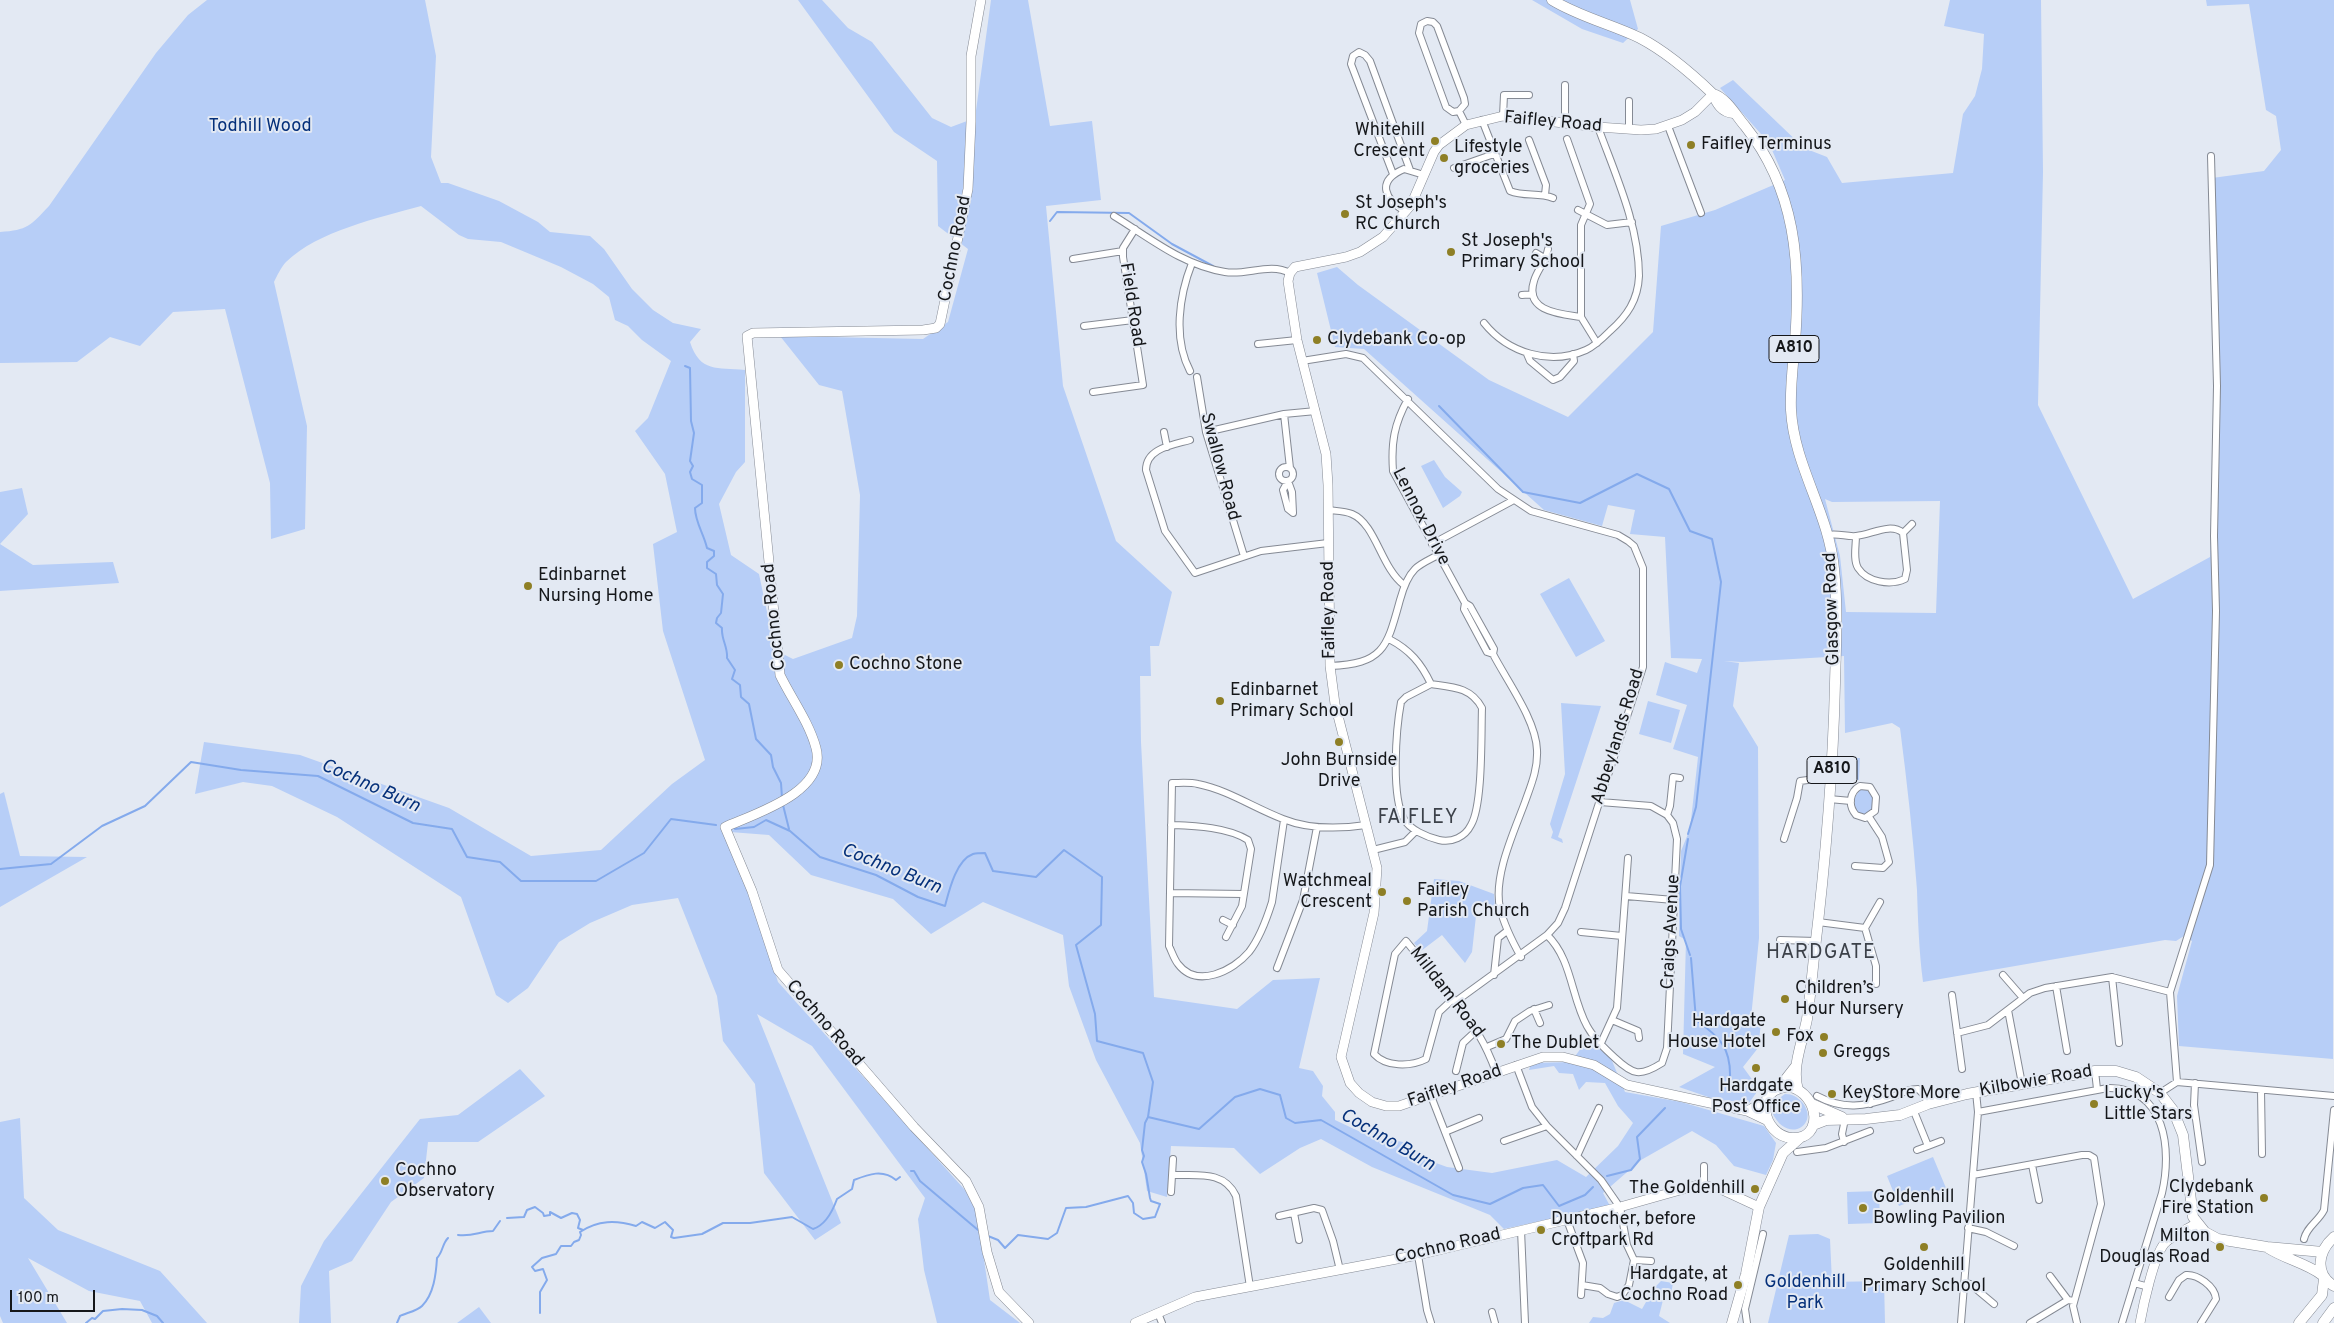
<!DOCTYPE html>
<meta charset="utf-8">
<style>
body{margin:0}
#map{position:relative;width:2334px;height:1323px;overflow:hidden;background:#e3e9f3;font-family:Overpass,sans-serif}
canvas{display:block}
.scale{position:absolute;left:10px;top:1290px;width:85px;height:22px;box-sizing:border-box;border:2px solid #15171a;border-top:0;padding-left:6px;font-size:15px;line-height:18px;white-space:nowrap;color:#15171a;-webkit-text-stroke:4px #e3e9f3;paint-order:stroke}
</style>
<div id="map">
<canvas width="2334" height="1323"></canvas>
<div class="scale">100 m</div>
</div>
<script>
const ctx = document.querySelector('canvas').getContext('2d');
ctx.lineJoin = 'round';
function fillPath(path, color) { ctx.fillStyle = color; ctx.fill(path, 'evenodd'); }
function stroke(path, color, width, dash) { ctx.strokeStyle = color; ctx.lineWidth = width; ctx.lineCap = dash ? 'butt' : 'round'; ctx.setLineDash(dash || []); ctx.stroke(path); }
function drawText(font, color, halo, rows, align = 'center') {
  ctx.font = font + ' Overpass,sans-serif'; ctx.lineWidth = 4; ctx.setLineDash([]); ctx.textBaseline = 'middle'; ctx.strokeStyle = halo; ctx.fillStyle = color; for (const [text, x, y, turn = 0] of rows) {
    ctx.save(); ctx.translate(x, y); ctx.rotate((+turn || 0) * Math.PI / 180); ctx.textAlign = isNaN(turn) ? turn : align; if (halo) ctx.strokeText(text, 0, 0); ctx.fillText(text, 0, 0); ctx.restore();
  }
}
const green = new Path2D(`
 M207 0H425L436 56 431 157 441 183H448L499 201 538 222 550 232 590 236 604 249 632 289 653 310 673 323 701 329 690 342C700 373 717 367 745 370V462L736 472 719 504 731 555 759 574 775 650 793 659 852 638 857 616 860 495 842 391 819 385 780 336 923 339 948 322 968 249 938 226 937 161 894 132 798 0H822L848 28 872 42 932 118 951 127 975 118 991 0H1028L1050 126 1092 121 1101 200 1046 206 1063 386 1116 541 1172 592 1159 646H1150L1151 676H1140L1141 742 1154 997 1237 1009 1273 980 1320 978 1299 1068 1313 1071 1323 1086 1322 1096 1335 1112V1120L1369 1136 1403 1142 1436 1163 1447 1167 1492 1173 1557 1160 1586 1177 1618 1146 1633 1123 1618 1106 1605 1083 1586 1082 1579 1090 1573 1074 1559 1073 1554 1066 1529 1070 1531 1063 1571 1062 1586 1041 1610 1056 1625 1092 1681 1102 1764 1126 1776 1143 1773 1160 1766 1175 1734 1166 1716 1145 1692 1131 1641 1160 1603 1193 1610 1206 1504 1229 1490 1215 1372 1167 1321 1139 1300 1148 1260 1174 1234 1148 1171 1146 1167 1197 1147 1191 1140 1143 1096 1060 1069 986 1063 935 983 902 931 934 893 899 811 875 769 835 730 832 778 982 965 1190 977 1213 990 1300 1020 1323H937L924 1270 918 1219 925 1198 812 1046 757 1014 841 1223 815 1240 764 1173 755 1084 723 1041 717 996 678 898 632 905 590 923 559 942 528 988 508 1003 496 995 461 897 337 817 272 786 243 782 195 794 204 742 300 755 449 808 531 856 601 850 672 784 705 760 663 631 653 544 677 532 665 474 635 431 648 418 671 361 642 340 628 326 615 320 609 297 593 284 561 267 501 242 468 239 459 235 421 206C378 218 318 231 286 262 281 267 277 276 274 282L307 426 305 529 271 539 270 483 225 309 173 312 140 346 110 337 77 362 0 363V232C28 230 30 226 49 206L156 53 188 15Z
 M1532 0H1630L1638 29 1623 43 1582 29Z
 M1950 0H2041L2043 172 2038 405 2133 599 2210 557 2217 386 2212 178 2264 171 2281 150 2276 116 2266 110 2249 4 2207 6 2206 0H2334L2333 1059 2179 1046 2177 996 2192 941 2184 936 2176 941 2165 940 1923 982C1919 951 1918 921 1917 890 1913 836 1907 782 1900 728L1892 723 1845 733 1844 656 1742 662 1724 661 1739 663 1733 706 1758 747 1759 938 1751 1018 1761 1023 1758 1048 1743 1067 1759 1089 1749 1103 1714 1099 1679 1087 1715 1067 1683 1054 1686 940 1679 936 1681 851 1690 829 1698 757 1673 749 1687 705 1656 695 1665 662 1697 673 1702 659 1671 658 1665 537 1630 534 1635 510 1608 505 1602 526 1544 510 1364 349 1335 347 1317 273 1337 267 1358 285 1489 380 1568 417 1653 332 1661 226 1715 210 1785 180 1769 143 1720 88 1733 80 1804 148 1827 157 1842 183 1953 173 1963 114 1975 96 1982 69 1984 34 1944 26ZM1825 499 1832 502 1940 501 1936 613 1846 612 1840 556Z
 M1434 460 1445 477 1462 492 1460 496 1443 508 1421 466Z
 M22 488 28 514 0 544 33 565 113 562 119 583 0 591V492Z
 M1569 578 1605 641 1576 657 1540 594Z
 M1648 701 1680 710 1671 743 1639 734Z
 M1561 703 1601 706 1558 837 1562 839 1563 843 1551 838 1553 832 1550 824 1565 774Z
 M1844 758H1860L1859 780 1843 779Z
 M1865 789 1870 792 1873 797 1872 809 1866 815H1860L1855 809V797L1860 790Z
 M4 792 20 856 87 857 0 907V794Z
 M1434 879 1459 881 1494 894 1495 906 1477 907 1472 952 1465 963 1442 935 1421 951 1414 943 1427 931Z
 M520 1069 545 1096 478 1142H428L424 1178 391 1202 352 1261 329 1271 331 1323H299L301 1286 324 1241 420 1119 458 1115Z
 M1785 1094C1793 1094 1797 1097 1802 1102 1821 1124 1787 1146 1772 1112L1774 1102Z
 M20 1118 24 1198 58 1230 160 1271 207 1323H152L140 1301 89 1291 28 1258 67 1323H3L0 1316V1122Z
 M1933 1157 1946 1188 1899 1206 1887 1176Z
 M1879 1191 1880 1223 1848 1224 1847 1192Z
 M1818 1234 1830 1239 1832 1282 1884 1281 1885 1323H1768L1789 1235Z
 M1661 1281 1673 1283 1670 1300H1663L1659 1316 1670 1323H1589L1593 1317 1603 1318 1610 1314 1614 1303 1624 1300 1642 1309 1654 1288Z
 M479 1307 491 1323H457Z`);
const stream = new Path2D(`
 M1050 221 1057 212 1129 213 1172 244 1213 266
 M685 366 690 368 691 421 694 433 690 461 693 466 690 472 692 479 702 485V503L695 508C695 522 704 534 707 548L714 551V556L707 562V568L716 574 717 585 723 594 721 613 717 618 716 623 722 628C721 639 728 647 727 658L735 670 732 679 740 685 741 697 749 704 756 739 771 755 773 767 781 783 782 798
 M1439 406 1523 492 1580 503 1637 474 1669 489 1690 531 1712 539 1721 582 1696 807 1688 834
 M783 805 789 829
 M735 829 754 827 766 820 790 831 820 857 876 875 918 897 945 906C949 891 956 860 973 854 977 853 982 853 985 853L993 871 1036 877 1064 850 1102 877 1101 925 1076 945 1095 1014 1097 1041 1143 1053 1153 1082 1148 1117 1199 1129 1235 1097 1260 1089 1280 1095 1286 1118 1295 1123 1321 1120 1453 1195 1490 1204 1523 1188 1543 1185 1559 1206 1585 1195 1593 1187
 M1688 839 1680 886 1681 929 1690 955
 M0 869 51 864 102 826 145 806 191 762 241 770 318 776 413 823 452 829 467 857 500 862 521 881H596L644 853 671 819 716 825
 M1691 958 1696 1020C1720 1037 1731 1048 1730 1078
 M911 1171H914L920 1181 978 1230
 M1607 1176 1631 1170 1640 1159 1637 1137 1665 1108
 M507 1218 524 1217 527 1210 535 1207 543 1213 544 1216 550 1215V1212L561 1218 572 1213 577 1214 580 1220 578 1228 583 1230
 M458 1235C473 1237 480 1231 493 1231L500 1221
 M988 1236 998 1240 1005 1248 1018 1235 1048 1239 1057 1233 1066 1208 1086 1207 1128 1196 1133 1203 1134 1213 1143 1219 1155 1217 1160 1204 1151 1201 1150 1198 1146 1174 1142 1162 1144 1156 1142 1150 1145 1123 1148 1117
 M540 1313V1292L547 1280 543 1269 535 1271 532 1267 542 1258 556 1254 561 1246H571L574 1242 579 1240 581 1235 580 1232C598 1220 616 1220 636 1226L642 1222 655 1228 665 1222 673 1230 671 1237 674 1238 702 1234 723 1223H750L792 1217 813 1229C826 1225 833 1210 837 1199L852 1189 854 1180C869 1174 883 1169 896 1180L900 1177
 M86 1323 92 1318 95 1319 103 1311 122 1309 142 1310 157 1316 163 1323
 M397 1323 400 1316C406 1313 417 1311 422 1306 434 1294 436 1274 437 1258 443 1252 442 1244 448 1238`);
const street = new Path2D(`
 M1427 21 1433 22 1437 26 1464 98 1465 104 1459 111 1453 112 1446 107 1419 33 1421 24Z
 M1459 111 1466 125
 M1503 116 1504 95H1529
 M1482 120 1510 191C1524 197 1539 192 1553 198
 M1565 123V85
 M1668 126 1701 213
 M1629 129V101
 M1567 139 1590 204 1581 225V317L1597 343
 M1529 140 1546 185 1545 195
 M1454 168 1494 154
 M1393 174 1351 64 1353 56 1359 52 1365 55 1370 61 1410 170
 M1578 210 1607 225 1632 222
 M1406 212C1384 199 1376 181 1404 169L1424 175
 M1114 216C1150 238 1182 265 1225 272 1246 276 1270 262 1290 273
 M1548 249C1546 262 1537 270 1534 281 1524 312 1561 314 1581 317
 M1536 253 1546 259
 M1073 259 1123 251
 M1522 295 1533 294
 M1484 323C1508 353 1550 366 1586 350 1595 346 1603 338 1610 331 1627 316 1638 300 1639 276 1639 225 1615 174 1598 127
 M1084 326 1133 320
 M1258 344 1297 340
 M1527 354 1530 361 1553 380 1560 377 1574 361 1573 354
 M1302 361 1346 354 1363 358 1498 489 1531 511 1618 535 1628 541 1634 546 1643 568V667L1565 908 1558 923 1547 935 1455 1002
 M1190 371C1173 339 1179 296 1192 263
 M1197 377 1206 432 1244 556
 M1093 392 1143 385 1123 257V248L1135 229
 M1408 399C1394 424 1391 443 1393 471L1465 603 1464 609 1487 652 1493 654C1507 681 1536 720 1537 750 1538 769 1531 785 1525 802 1514 832 1493 876 1500 908 1504 925 1512 941 1521 957
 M1284 414 1290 468
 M1164 432 1167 447
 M1206 432 1284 414 1316 411
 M1190 440C1173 445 1146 448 1146 470L1165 531 1195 573 1261 551 1328 543
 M1279 474a7 7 0 1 1 14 0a7 7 0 1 1-14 0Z
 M1288 481 1292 492 1293 513 1288 509 1283 490Z
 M1328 510C1336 511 1345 511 1352 514 1376 524 1381 568 1404 585
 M1828 535C1838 533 1847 537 1856 536 1871 535 1890 522 1903 533
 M1856 536C1856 545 1853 560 1858 568 1867 582 1890 586 1905 579L1907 570 1903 533 1912 524
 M1432 544 1512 501
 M1465 603 1470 606 1494 649 1493 654
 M1389 639C1410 650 1421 663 1431 684
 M1330 666C1384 664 1387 647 1400 600 1403 589 1407 577 1415 569 1421 563 1431 559 1438 555
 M1431 684C1452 687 1471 687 1482 708 1481 734 1483 805 1471 825 1465 837 1452 843 1439 840 1427 837 1410 830 1404 819 1391 796 1396 729 1401 702L1406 697Z
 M1860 786 1870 787 1876 797 1875 811 1865 818 1856 815C1848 806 1849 792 1860 786Z
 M1829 799 1851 801
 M1667 815 1670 806 1673 777 1680 778
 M1284 820 1272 902C1267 918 1259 939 1249 952 1233 971 1197 989 1178 964 1174 959 1172 952 1169 946L1172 783C1180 783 1190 782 1198 784 1228 790 1254 808 1283 819 1308 829 1339 829 1366 825
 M1171 825C1195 826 1227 827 1248 840L1251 849 1242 906 1226 937
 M1784 839 1797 798 1800 781 1831 777
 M1373 850 1405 842 1416 831
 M1855 866 1883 868 1889 862 1882 837 1869 817
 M1170 893 1243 894
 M1626 896 1674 900
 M1223 920 1233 925
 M1818 922 1865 928 1876 966V984
 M1865 928 1880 902
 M1581 932 1622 936
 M1547 935C1572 959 1571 997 1587 1026 1594 1039 1605 1049 1615 1058 1633 1075 1640 1077 1662 1063L1667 1048 1677 839 1673 823 1667 815 1651 806 1600 802
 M1780 940 1816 941
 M1277 968 1303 900 1317 827
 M1494 975 1498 938 1507 931
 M2003 975 2023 998
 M2112 977 2119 1043
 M2056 986 2067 1051
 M1952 995 1962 1069
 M1453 999 1439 1012 1426 1059C1410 1067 1386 1067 1374 1054L1395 954 1406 941 1453 999 1455 1002C1475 1027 1485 1042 1496 1072
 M1534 1009 1540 1023
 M2008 1010 2022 1084
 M1612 1020 1638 1031 1639 1038
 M1957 1033 1988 1025 2030 993 2045 988 2112 977 2170 992
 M1601 1043 1617 1008 1628 858
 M1487 1047 1506 1039 1515 1021 1530 1011 1549 1005
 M1516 1065 1532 1107 1547 1126 1601 1180 1617 1203
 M1456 1071 1463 1043 1477 1030
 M2095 1071 2097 1089
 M2177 1082 2334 1096
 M2195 1083 2194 1105 2202 1162
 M2261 1090 2262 1154
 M2160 1093 2177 1082 2170 992 2210 865 2216 611 2214 536 2217 386 2211 156
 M1431 1096 1459 1168
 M1817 1096C1843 1110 1865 1107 1892 1097 1900 1093 1909 1089 1918 1089L1925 1096 1928 1104
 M1870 1104 1871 1094
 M1913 1109 1928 1146 1941 1141
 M1978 1112 2108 1088C2166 1087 2172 1150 2162 1193L2122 1323
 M1445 1132 1479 1118
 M1504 1141 1547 1126
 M1844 1142 1842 1134 1845 1119
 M1917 1150 1928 1146
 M1797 1152 1826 1148 1870 1131
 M1577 1156 1599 1108
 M2032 1165 2039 1200
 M1172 1175C1197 1176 1224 1170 1236 1196L1250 1287
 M1973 1175 2082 1155H2089L2094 1158 2101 1204 2073 1306 2077 1323
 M1704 1185V1166
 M1171 1192 1173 1159
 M1294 1213 1299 1240
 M1279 1216 1314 1208 1322 1210 1333 1241 1340 1270
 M1567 1220 1583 1263 1581 1295
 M1968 1228 1986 1232 2014 1246
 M1521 1230 1525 1323
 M2304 1239C2307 1226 2318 1222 2324 1210L2334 1110
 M1418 1255 1427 1310 1431 1323
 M1634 1260 1651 1261
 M2050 1276 2068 1300
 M1964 1283 1970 1284 1994 1304
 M2134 1283 2149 1287
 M1582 1285 1600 1288 1608 1294 1617 1297 1622 1295 1629 1285 1634 1260 1627 1245 1620 1207
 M2169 1297 2179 1280 2186 1275C2197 1274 2215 1286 2216 1299L2201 1323
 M1492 1312 1495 1323
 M1158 1313 1162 1323
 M1747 1323 1745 1309 1763 1234
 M1961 1323 1978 1112 1976 1092
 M2030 1323 2068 1300 2074 1301`);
const secondary = new Path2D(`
 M981 0 971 56V122L968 189 940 324 936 328 923 330 753 333 747 336 780 675C791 698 809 722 816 748 828 792 754 814 725 827L752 891 778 970 914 1127 966 1181 979 1207 987 1252 999 1292 1029 1323
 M1713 94 1695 112 1682 120 1656 129 1641 130 1598 127 1503 116 1466 125 1439 145 1434 152 1411 205 1383 237 1360 252 1346 257 1295 267 1290 273 1288 281 1297 340 1326 454 1328 485 1330 666 1335 704 1377 868 1374 913 1341 1057 1350 1083 1359 1093 1372 1102 1386 1106H1399L1543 1057H1563L1594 1065 1627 1085 1747 1111 1768 1121
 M1747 1111 1766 1101
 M1135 1323 1195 1297 1418 1255 1620 1207 1698 1185 1718 1188 1759 1207
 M2140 1323C2143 1306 2154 1256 2164 1244 2172 1235 2186 1230 2197 1223`);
const primary = new Path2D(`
 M1552 0C1580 17 1611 24 1640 38 1667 52 1691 73 1713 94 1726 97 1737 117 1745 126 1796 190 1801 263 1795 342 1793 365 1790 387 1791 410 1794 466 1829 513 1834 569 1838 606 1836 645 1835 683 1833 774 1825 866 1814 957 1812 977 1810 998 1807 1019 1803 1041 1791 1067 1798 1090
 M1713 94C1717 104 1722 112 1733 113
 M1790 1087C1820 1094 1824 1140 1792 1138 1762 1136 1752 1086 1790 1087Z
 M1778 1089 1796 1066
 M1812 1104 1842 1117
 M1813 1125 1826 1120 1866 1119 1900 1115 1928 1104 1967 1094 2095 1071H2116L2136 1077 2160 1093 2173 1110 2183 1135 2193 1217 2205 1232 2218 1239 2267 1247 2323 1252
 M2334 1237C2318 1251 2314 1274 2334 1286
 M2268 1248C2285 1259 2306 1263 2322 1275
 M1732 1323 1746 1274 1759 1207 1783 1153 1801 1137
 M2299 1323 2322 1295 2324 1279
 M2323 1323 2334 1308`);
const markers = [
 [1435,141,5,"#8e7f25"],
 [1691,145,5,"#8e7f25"],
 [1444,158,5,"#8e7f25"],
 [1345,214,5,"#8e7f25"],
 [1451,252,5,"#8e7f25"],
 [1317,340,5,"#8e7f25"],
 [528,586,5,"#8e7f25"],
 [839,665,5,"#8e7f25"],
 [1220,701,5,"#8e7f25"],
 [1339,742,5,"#8e7f25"],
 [1382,892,5,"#8e7f25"],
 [1407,901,5,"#8e7f25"],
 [1785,999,5,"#8e7f25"],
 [1776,1032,5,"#8e7f25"],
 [1824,1037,5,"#8e7f25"],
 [1501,1044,5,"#8e7f25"],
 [1823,1053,5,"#8e7f25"],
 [1756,1068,5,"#8e7f25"],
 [1832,1094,5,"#8e7f25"],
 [2094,1104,5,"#8e7f25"],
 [385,1181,5,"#8e7f25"],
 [1755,1189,5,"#8e7f25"],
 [2264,1198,5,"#8e7f25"],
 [1863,1208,5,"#8e7f25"],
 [1541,1230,5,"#8e7f25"],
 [1924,1247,5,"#8e7f25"],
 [2220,1247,5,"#8e7f25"],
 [1738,1285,5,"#8e7f25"]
];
const shields = [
 [1794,349,50],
 [1832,770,50]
];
const shieldNames = [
 ["A810",1794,349],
 ["A810",1832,770]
];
const streetNames = [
 ["Faifley Road",1553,123,5],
 ["Cochno Road",956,249,-79],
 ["Field Road",1131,305,81],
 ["Swallow Road",1219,467,75],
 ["Lennox Drive",1420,517,63],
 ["Glasgow Road",1833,609,-92],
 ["Faifley Road",1330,610,-91],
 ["Cochno Road",775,617,-96],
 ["Abbeylands Road",1619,737,-73],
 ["Craigs Avenue",1672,932,-87],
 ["Milldam Road",1446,993,52],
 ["Cochno Road",824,1024,49],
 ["Kilbowie Road",2036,1082,-10],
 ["Faifley Road",1455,1087,-19],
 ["Cochno Road",1448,1247,-13]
];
const parkNames = [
 ["Todhill Wood",260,127],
 ["Goldenhill",1805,1283],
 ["Park",1805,1304]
];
const poiNames = [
 ["Whitehill",1425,131,"right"],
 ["Crescent",1425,152,"right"],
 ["Faifley Terminus",1701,145],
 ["Lifestyle",1454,148],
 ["groceries",1454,169],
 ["St Joseph's",1355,204],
 ["RC Church",1355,225],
 ["St Joseph's",1461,242],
 ["Primary School",1461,263],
 ["Clydebank Co-op",1327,340],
 ["Edinbarnet",538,576],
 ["Nursing Home",538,597],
 ["Cochno Stone",849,665],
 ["Edinbarnet",1230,691],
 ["Primary School",1230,712],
 ["John Burnside",1339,761,"center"],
 ["Drive",1339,782,"center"],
 ["Watchmeal",1372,882,"right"],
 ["Crescent",1372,903,"right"],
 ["Faifley",1417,891],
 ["Parish Church",1417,912],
 ["Children’s",1795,989],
 ["Hour Nursery",1795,1010],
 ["Hardgate",1766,1022,"right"],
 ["House Hotel",1766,1043,"right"],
 ["Fox",1814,1037,"right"],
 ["The Dublet",1511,1044],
 ["Greggs",1833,1053],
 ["Hardgate",1756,1087,"center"],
 ["Post Office",1756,1108,"center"],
 ["KeyStore More",1842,1094],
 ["Lucky's",2104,1094],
 ["Little Stars",2104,1115],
 ["Cochno",395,1171],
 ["Observatory",395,1192],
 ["Clydebank",2254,1188,"right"],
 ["Fire Station",2254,1209,"right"],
 ["The Goldenhill",1745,1189,"right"],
 ["Goldenhill",1873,1198],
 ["Bowling Pavilion",1873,1219],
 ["Duntocher, before",1551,1220],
 ["Croftpark Rd",1551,1241],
 ["Milton",2210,1237,"right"],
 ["Douglas Road",2210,1258,"right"],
 ["Goldenhill",1924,1266,"center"],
 ["Primary School",1924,1287,"center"],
 ["Hardgate, at",1728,1275,"right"],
 ["Cochno Road",1728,1296,"right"]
];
const waterNames = [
 ["Cochno Burn",370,787,24],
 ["Cochno Burn",891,870,22],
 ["Cochno Burn",1387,1141,30]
];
const quarterNames = [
 ["FAIFLEY",1418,819],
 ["HARDGATE",1821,954]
];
fillPath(green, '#b7cef7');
stroke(stream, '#84aaec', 2);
stroke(street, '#858a94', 8);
stroke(secondary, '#858a94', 10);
stroke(primary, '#858a94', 11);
stroke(street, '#fff', 6);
stroke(secondary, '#fff', 9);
stroke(primary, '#fff', 10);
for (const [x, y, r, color] of markers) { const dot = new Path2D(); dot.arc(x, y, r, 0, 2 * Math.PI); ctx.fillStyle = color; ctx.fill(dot); stroke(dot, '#e3e9f3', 2); }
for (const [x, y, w] of shields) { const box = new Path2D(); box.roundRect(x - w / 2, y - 13.5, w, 27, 4); ctx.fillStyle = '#e3e9f3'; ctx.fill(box); stroke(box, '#15171a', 1); }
drawText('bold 16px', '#15171a', null, shieldNames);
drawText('18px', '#15171a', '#e3e9f3', streetNames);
drawText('18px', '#05307a', '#e3e9f3', parkNames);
drawText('18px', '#15171a', '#e3e9f3', poiNames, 'left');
drawText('italic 19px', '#05307a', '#e3e9f3', waterNames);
ctx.letterSpacing = '1px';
drawText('20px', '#3c4149', '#e3e9f3', quarterNames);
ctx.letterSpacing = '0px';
</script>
